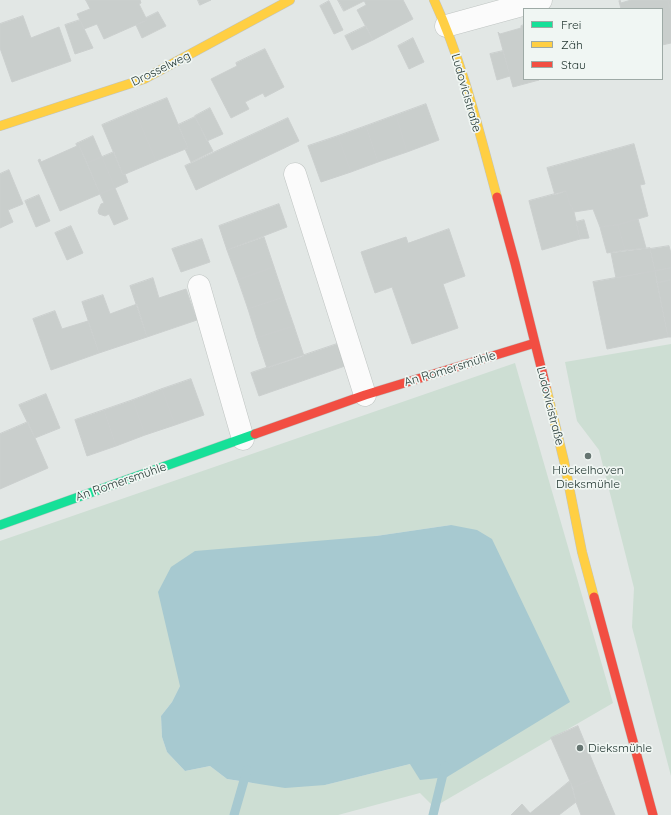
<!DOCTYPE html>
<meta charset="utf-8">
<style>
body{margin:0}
#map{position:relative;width:671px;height:815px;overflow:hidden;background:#e2e7e5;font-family:Quicksand,sans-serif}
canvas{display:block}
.legend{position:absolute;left:523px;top:8px;width:140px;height:72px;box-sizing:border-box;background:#f0f6f3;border:1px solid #9eaaa6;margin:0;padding:5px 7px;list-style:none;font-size:12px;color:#233732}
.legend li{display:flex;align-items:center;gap:8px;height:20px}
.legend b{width:20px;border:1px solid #9eaaa6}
</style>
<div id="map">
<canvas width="671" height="815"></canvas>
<ul class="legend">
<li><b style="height:5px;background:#16e098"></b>Frei</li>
<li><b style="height:5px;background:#ffcf43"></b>Zäh</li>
<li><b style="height:5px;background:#f24e42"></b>Stau</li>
</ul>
</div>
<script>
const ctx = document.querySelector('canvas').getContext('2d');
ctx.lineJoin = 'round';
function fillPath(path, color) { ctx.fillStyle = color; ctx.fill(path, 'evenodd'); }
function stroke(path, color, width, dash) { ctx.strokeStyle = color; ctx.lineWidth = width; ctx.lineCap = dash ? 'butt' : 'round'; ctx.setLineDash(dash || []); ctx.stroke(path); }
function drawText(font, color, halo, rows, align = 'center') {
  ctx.font = font + ' Quicksand,sans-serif'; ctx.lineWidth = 3.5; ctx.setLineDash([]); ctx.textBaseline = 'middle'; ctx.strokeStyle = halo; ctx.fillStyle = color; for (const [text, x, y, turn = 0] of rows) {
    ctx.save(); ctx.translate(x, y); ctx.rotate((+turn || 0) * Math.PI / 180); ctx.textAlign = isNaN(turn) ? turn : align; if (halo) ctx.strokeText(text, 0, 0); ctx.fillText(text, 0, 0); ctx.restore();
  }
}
const green = new Path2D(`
 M671 344V776L632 627 634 588 599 450 577 421 565 362Z
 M515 363 613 703 434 807 420 793 338 815H0V541ZM451 525 410 764 325 785 251 783 227 779 210 766 185 771 167 752 162 737 161 716 172 702 180 686 376 536Z`);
const water = new Path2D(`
 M451 525 477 530 492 539 570 702 447 777 420 780 410 764 325 785 285 788 227 779 210 766 185 771 167 752 162 737 161 716 172 702 180 686 158 592 171 567 195 551 376 536Z`);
const stream = new Path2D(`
 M234 815 247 770
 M433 815 445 766`);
const building = new Path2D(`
 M86 0H140L141 3 139 4 147 20 104 39 97 24 84 29 80 20 77 14 90 9Z
 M198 0H211L200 5Z
 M338 0H364V1L344 11Z
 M364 0H403L413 19 373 40 357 10 366 5Z
 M620 0 621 3 631 0H668L671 11V43L662 45V9H621L619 1Z
 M668 0H671V11Z
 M329 1 343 30 334 34 320 6Z
 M158 12 166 26 142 38 136 25 147 20 146 18Z
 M23 16 31 38 59 27 71 61 12 82 0 48V24Z
 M80 20 93 48 75 54 65 25Z
 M524 25V79L539 80 513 87 498 32 500 34 521 28V26Z
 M366 26 373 40 352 50 345 36Z
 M413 38 424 62 409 69 398 46Z
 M265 49 284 87 265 97 263 93 245 102 249 109 231 118 211 79 237 66 236 63Z
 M503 51 510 76 497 80 490 54Z
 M167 98 188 148 156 161 135 111Z
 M426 104 439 140 407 152 396 115Z
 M210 108 223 134 207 141 195 116Z
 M135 111 156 161 123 175 102 125Z
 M396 115 407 152 378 162 366 126Z
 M195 117 213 151 191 162 185 149 188 148 178 125Z
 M288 118 299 141 196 190 185 166Z
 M366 126 378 162 351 172 338 136Z
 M93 136 102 157 87 163 78 143Z
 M338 136 351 172 321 182 308 146Z
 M78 143 100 194 60 211 38 160 40 159 41 162 77 146 76 144Z
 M634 144 645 184 640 185 648 216 618 225 600 227 593 209 574 212 571 205H570L566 191 555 195 547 168Z
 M114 152 123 175 125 174 128 182 115 188 102 157Z
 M102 157 115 188 100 194 87 163Z
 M9 170 23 204 8 210 13 222 0 228V174Z
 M115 188 128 219 114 225 109 214 105 216 99 214 98 211 101 204 104 203 100 194Z
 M566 191 570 205H571L574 212 580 239 542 250 529 201Z
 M39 195 50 221 36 227 25 201Z
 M279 204 287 227 227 250 219 226Z
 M638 219 646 248 625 250 618 225Z
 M584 220 589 238 580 239 576 222Z
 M618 225 625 250 607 253 600 227Z
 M71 226 83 253 67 260 55 233Z
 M449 229 465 276 443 284 458 328 412 344 392 287 375 293 361 252 406 237 408 243Z
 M264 237 274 267 238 280 227 250Z
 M202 239 210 262 181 272 172 249Z
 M669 246 671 253V268L655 271 650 249Z
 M650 248 655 271 616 278 611 253Z
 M274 267 284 297 248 309 238 280Z
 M671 268V280L657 283 655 271Z
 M655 271 668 337 607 349 593 282Z
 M153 278 159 298 186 289 197 320 147 337 130 286Z
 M671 280V337H668L657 283Z
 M103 295 110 314 137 304 147 337 99 353 82 302Z
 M284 297 294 326 257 338 248 309Z
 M55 311 62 329 88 321 99 353 51 370 33 319Z
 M294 326 304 356 267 368 257 338Z
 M337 344 345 366 259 396 251 373Z
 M191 379 204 415 175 425 162 389Z
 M162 389 175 425 145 435 133 400Z
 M46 394 60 428 35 438 19 405Z
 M133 400 145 435 116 446 104 410Z
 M104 410 116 446 87 456 75 420Z
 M28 422 48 468 0 489V434Z
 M578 726 599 777 573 788 551 738Z
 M599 777 615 815H581L576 802 573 788Z
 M570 781 576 802 559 815H511L522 804 530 813Z`);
const street = new Path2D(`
 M446 26 541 0
 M295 174 365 395
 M199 286 243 439`);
const fast = new Path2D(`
 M0 525 255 434`);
const slow = new Path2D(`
 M434 0C463 63 479 131 497 197
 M0 126 144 79 290 0
 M546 387 564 461 582 552 594 597`);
const jam = new Path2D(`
 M497 197 515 263 546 387
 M255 434 365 395 535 343
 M594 597 653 815`);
const markers = [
 [588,456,4,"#667571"],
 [580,748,4,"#667571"]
];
const streetNames = [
 ["Drosselweg",161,69,-26],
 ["Ludovicistraße",466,93,74],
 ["An Romersmühle",450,369,-17],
 ["Ludovicistraße",550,406,76],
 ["An Romersmühle",121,482,-19]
];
const poiNames = [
 ["Hückelhoven",588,470],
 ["Dieksmühle",588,484],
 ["Dieksmühle",588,748,"left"]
];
fillPath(green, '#cdded3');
fillPath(water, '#a7c9d0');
stroke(stream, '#a7c9d0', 9);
fillPath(building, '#c9cecc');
stroke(building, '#cbcfce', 1);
stroke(street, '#bfc4c2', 23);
stroke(fast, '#bfc4c2', 10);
stroke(slow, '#bfc4c2', 10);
stroke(jam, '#bfc4c2', 10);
stroke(street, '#fbfbfb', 22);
stroke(fast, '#16e098', 9);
stroke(slow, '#ffcf43', 9);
stroke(jam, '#f24e42', 9);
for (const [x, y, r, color] of markers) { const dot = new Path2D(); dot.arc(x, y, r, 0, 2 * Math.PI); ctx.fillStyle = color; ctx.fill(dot); stroke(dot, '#f0f6f3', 1.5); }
drawText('12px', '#233732', '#f0f6f3', streetNames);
drawText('12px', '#233732', '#f0f6f3', poiNames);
</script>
